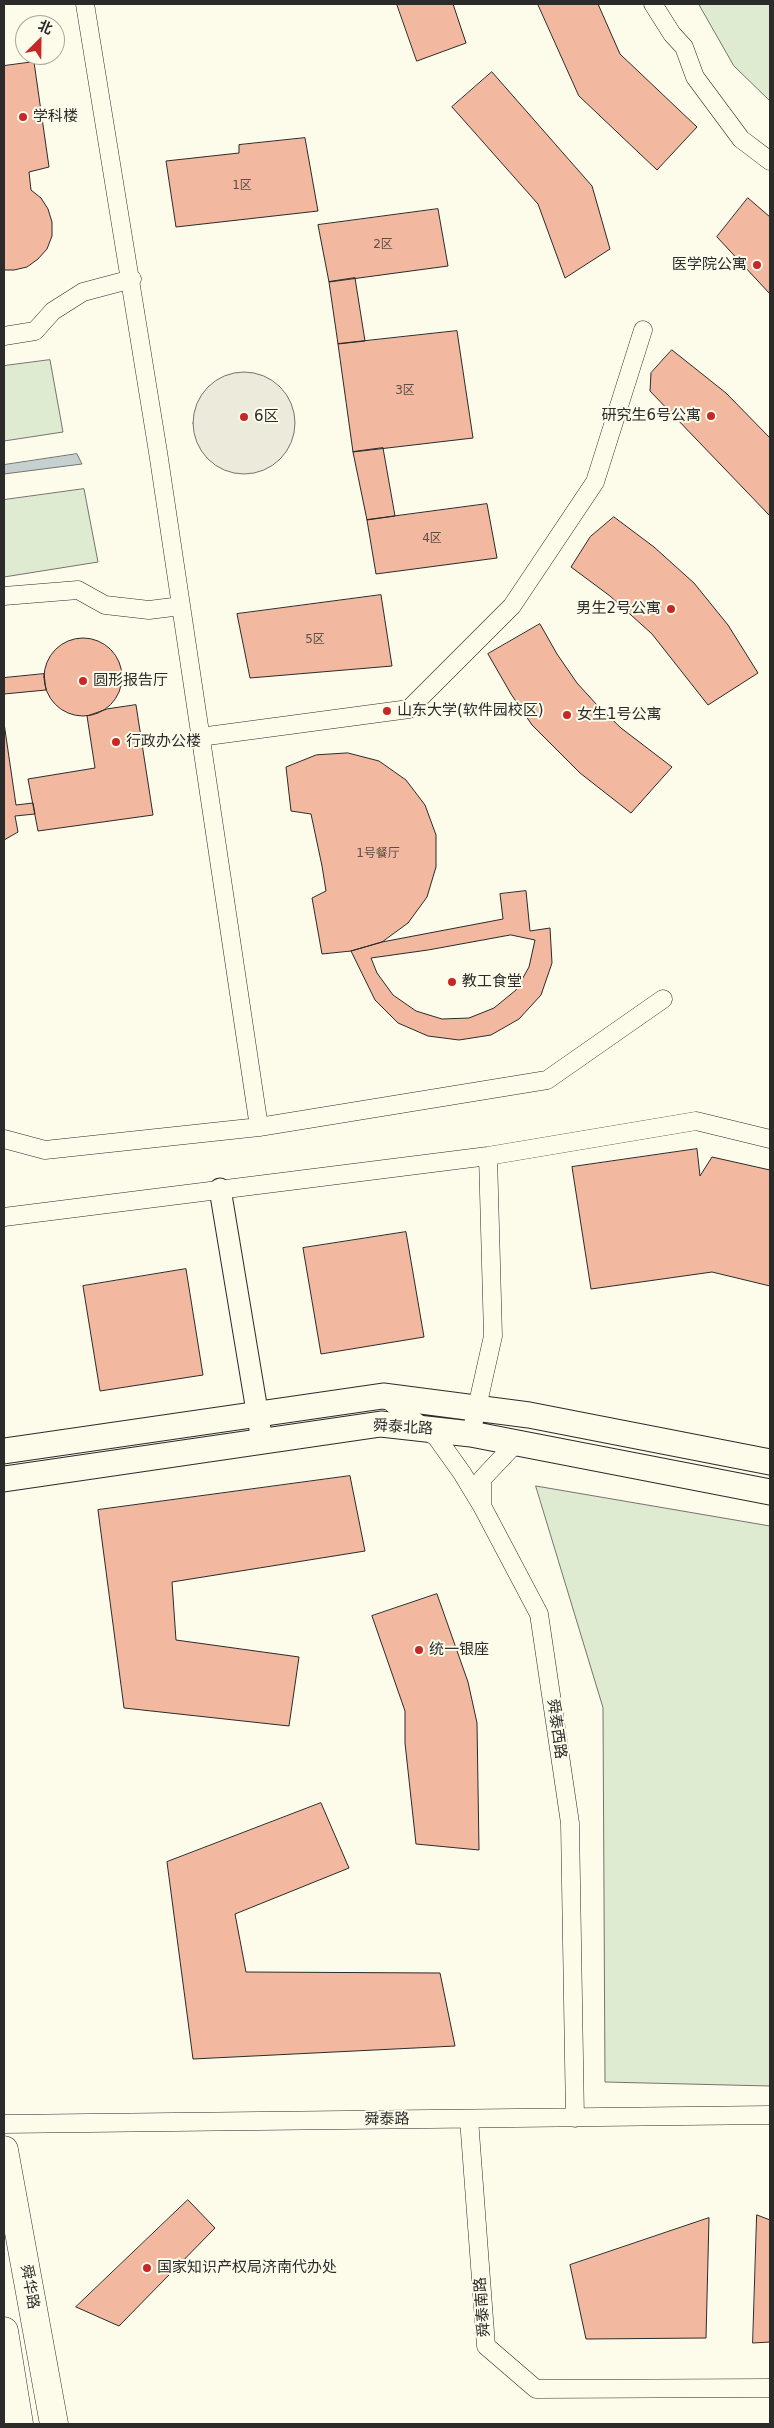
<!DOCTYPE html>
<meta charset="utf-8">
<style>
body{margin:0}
#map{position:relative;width:774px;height:2428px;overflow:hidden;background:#fdfbea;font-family:"DejaVu Sans","Noto Sans SC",sans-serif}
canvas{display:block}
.frame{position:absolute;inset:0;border:5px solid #2b2b2b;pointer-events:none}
.north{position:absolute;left:15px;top:15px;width:50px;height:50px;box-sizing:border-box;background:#fdfbea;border:1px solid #a9a89e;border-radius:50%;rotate:23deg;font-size:14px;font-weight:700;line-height:20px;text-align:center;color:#2b2b2b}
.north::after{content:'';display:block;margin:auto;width:18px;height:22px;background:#c62828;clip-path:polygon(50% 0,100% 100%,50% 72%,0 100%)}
</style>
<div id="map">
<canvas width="774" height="2428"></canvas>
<div class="frame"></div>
<div class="north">北</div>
</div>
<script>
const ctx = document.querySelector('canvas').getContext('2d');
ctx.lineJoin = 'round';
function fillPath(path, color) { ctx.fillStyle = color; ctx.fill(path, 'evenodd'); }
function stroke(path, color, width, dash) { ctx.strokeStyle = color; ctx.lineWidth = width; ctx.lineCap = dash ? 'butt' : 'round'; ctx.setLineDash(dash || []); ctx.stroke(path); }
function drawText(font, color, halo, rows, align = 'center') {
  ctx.font = font + ' "DejaVu Sans","Noto Sans SC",sans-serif'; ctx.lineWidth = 4; ctx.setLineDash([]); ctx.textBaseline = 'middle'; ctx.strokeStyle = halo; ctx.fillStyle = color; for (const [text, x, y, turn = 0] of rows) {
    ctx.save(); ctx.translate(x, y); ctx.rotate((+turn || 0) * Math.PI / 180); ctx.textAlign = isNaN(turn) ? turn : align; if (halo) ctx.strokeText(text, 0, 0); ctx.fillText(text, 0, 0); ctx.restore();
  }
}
const green = new Path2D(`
 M699 4H770V101L734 66Z
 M50 360 63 432 4 441V366Z
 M84 489 98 562 4 577V500Z
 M536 1486 770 1526V2086L605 2082 603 1708Z`);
const parking = new Path2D(`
 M193 423a51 51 0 1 1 102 0a51 51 0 1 1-102 0Z`);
const water = new Path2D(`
 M77 454 82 464 4 474V465Z`);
const building = new Path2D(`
 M397 4H453L466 43 417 61Z
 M538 4H598L620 54 697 127 657 170 579 96Z
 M34 62 49 167 29 172 31 190 41 198 48 209 52 222V236L47 249 38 259 27 267 14 270H4V66Z
 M492 72 592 186 610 249 565 278 538 204 452 107Z
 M305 138 318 211 176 227 166 161 239 153V145Z
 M748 198 770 217V294L717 237Z
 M438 209 448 266 329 282 318 225Z
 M355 278 365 341 338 344 329 282Z
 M457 331 473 438 353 452 338 344Z
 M672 350 726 393 770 438V516L650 391 651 373Z
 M383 448 395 516 367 520 353 452Z
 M487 504 497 558 376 574 367 520Z
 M614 517 654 547 694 583 728 625 758 673 708 705 652 634 610 596 571 567 590 537Z
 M381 595 392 666 250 678 237 614Z
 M540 624 557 654 577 683 597 705 621 728 672 767 631 813 580 773 532 725 511 694 488 654Z
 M44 677a39 39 0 1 1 78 0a39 39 0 1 1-78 0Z
 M44 674 46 690 4 694V678Z
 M136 705 153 815 38 831 28 779 95 768 87 716 107 709Z
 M4 723 16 805 33 803 35 814 15 816 18 832 4 840Z
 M348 753 379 761 406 780 425 805 436 835V867L427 897 408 923 382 942 351 951 322 954 312 898 326 891 322 866 311 814 291 811 286 767 316 755Z
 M526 891 530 931 550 928 552 963 541 995 519 1019 491 1035 459 1040 428 1036 398 1023 375 1000 351 951 382 942 503 919 500 894Z
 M511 935 535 940 529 967 516 990 494 1008 469 1018 442 1019 416 1011 393 995 377 973 371 958 428 950Z
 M697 1149 700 1176 712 1157 770 1170V1286L712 1272 591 1289 572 1167Z
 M406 1232 424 1337 321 1354 303 1248Z
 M186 1269 203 1375 100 1391 83 1286Z
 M350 1476 365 1551 172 1582 176 1640 299 1657 289 1726 124 1708 98 1510Z
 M437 1594 468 1682 477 1723 479 1850 416 1844 405 1743V1711L372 1616Z
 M321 1803 349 1868 235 1914 246 1972 440 1973 455 2046 193 2059 167 1862Z
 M188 2200 215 2228 119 2326 76 2307Z
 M757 2215 770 2220V2342L753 2343Z
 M709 2218 706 2338 586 2339 570 2265Z`);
const minor = new Path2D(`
 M85 4 158 452 259 1127
 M653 4 672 34 684 47 695 77 741 139 770 161
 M4 336 35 331 53 311 83 292 132 279
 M4 596 78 590 105 605 149 610 181 606
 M200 737 409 709 512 606 595 482 643 330
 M4 1139 45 1150 259 1127 547 1080 663 999
 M4 1217 488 1156 696 1121 770 1139
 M384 1397 437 1438 462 1473 482 1506 539 1614 570 1823 575 2118
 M471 1434 493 1336 488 1156
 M482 1506V1479L515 1444H521
 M469 2119 486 2346 536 2389 770 2388
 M4 2124 770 2115`);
const tertiary = new Path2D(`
 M220 1189 262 1441`);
const secondary = new Path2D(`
 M4 1451 383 1396 529 1415 770 1462
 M4 1479 381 1424 471 1434 770 1492`);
const primary = new Path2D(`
 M4 2150 54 2424
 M4 2331 19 2424`);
const markers = [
 [23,117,5,"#c62828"],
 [757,265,5,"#c62828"],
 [711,416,5,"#c62828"],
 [244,417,5,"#c62828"],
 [671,609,5,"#c62828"],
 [83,681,5,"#c62828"],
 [387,711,5,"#c62828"],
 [567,715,5,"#c62828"],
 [116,742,5,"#c62828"],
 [452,982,5,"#c62828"],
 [419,1650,5,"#c62828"],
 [147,2268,5,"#c62828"]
];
const numberNames = [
 ["1区",242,186],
 ["2区",383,245],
 ["3区",405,391],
 ["4区",432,539],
 ["5区",315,640],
 ["1号餐厅",378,854]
];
const poiNames = [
 ["学科楼",33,117],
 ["医学院公寓",747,265,"right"],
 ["研究生6号公寓",701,416,"right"],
 ["6区",254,417],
 ["男生2号公寓",661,609,"right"],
 ["圆形报告厅",93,681],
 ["山东大学(软件园校区)",397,711],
 ["女生1号公寓",577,715],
 ["行政办公楼",126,742],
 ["教工食堂",462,982],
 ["统一银座",429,1650],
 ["国家知识产权局济南代办处",157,2268]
];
const streetNames = [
 ["舜泰北路",403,1428,3],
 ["舜泰西路",556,1729,82],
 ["舜泰路",387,2120,-1],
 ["舜华路",29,2287,80],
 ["舜泰南路",483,2307,-94]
];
fillPath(green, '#deebd1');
stroke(green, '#74746e', 1);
fillPath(parking, '#eceadb');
stroke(parking, '#74746e', 1);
fillPath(water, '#c7d0d0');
stroke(water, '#74746e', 1);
fillPath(building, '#f2b8a0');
stroke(building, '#2b2b2b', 1);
stroke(minor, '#2b2b2b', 19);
stroke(tertiary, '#2b2b2b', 23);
stroke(secondary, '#2b2b2b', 27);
stroke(primary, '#2b2b2b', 29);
stroke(minor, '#fdfbea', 18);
stroke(tertiary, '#fdfbea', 21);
stroke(secondary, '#fdfbea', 25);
stroke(primary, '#fdfbea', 28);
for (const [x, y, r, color] of markers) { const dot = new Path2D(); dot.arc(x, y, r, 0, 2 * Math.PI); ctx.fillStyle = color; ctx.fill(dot); stroke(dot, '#fdfbea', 2); }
drawText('12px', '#5d4e48', null, numberNames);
drawText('15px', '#2b2b2b', '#fdfbea', poiNames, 'left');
drawText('15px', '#2b2b2b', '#fdfbea', streetNames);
</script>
